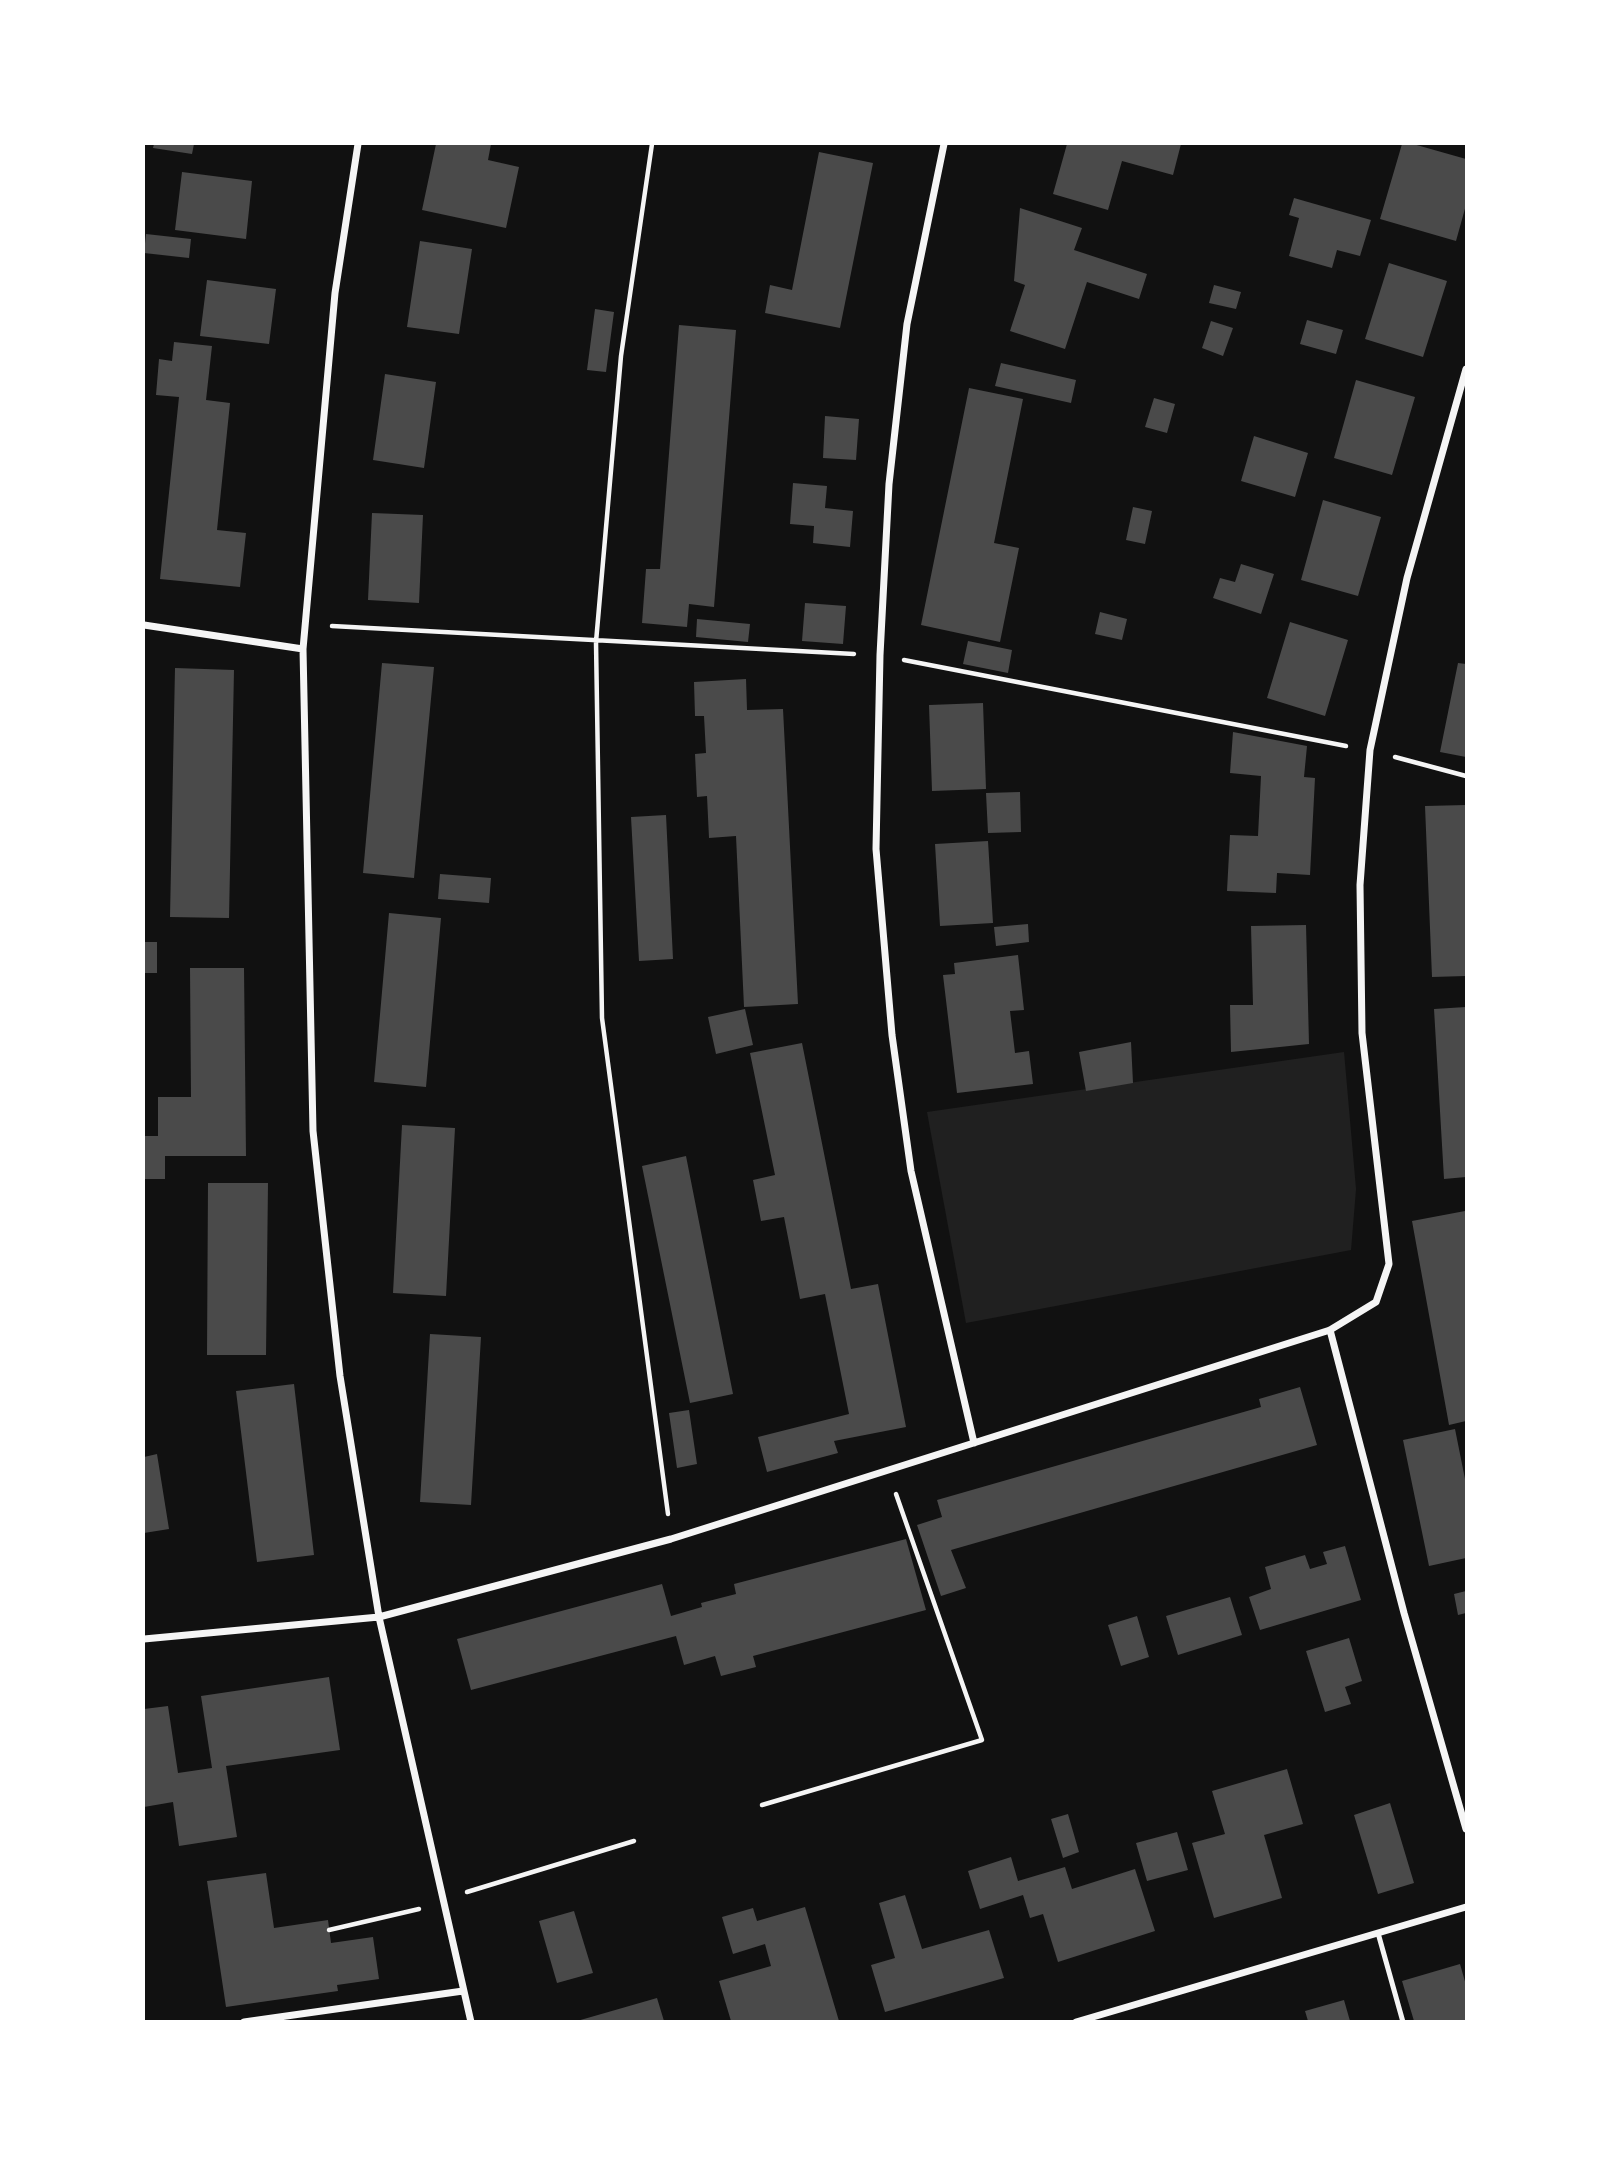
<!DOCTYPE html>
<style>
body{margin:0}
#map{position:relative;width:1610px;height:2165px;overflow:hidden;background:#111;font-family:Roboto,sans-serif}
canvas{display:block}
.frame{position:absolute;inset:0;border:145px solid #fff;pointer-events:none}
</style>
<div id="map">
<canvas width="1610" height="2165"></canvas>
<div class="frame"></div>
</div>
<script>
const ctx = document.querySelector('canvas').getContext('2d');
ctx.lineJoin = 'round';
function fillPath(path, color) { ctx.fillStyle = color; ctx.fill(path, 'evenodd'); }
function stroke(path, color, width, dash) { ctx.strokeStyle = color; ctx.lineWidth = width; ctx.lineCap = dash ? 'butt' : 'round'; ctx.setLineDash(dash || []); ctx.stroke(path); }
const green = new Path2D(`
 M1344 1052 1356 1189 1351 1250 966 1323 927 1112Z`);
const building = new Path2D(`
 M154 144H194L192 154 153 148Z
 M436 144H491L488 160 519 167 506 228 422 210Z
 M1067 144H1181L1173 175 1122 161 1108 210 1053 194Z
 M1402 144H1413L1466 159V205L1456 241 1380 219Z
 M819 152 873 163 840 328 765 313 770 285 792 290Z
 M182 172 252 181 246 239 175 230Z
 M1294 198 1371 220 1360 256 1337 250 1332 268 1289 256 1299 218 1289 215Z
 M1020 208 1082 228 1074 250 1147 274 1139 299 1087 282 1065 349 1010 331 1025 285 1014 281Z
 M146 234 191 239 189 258 144 253Z
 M420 241 472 249 459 334 407 327Z
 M1389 263 1447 281 1423 357 1365 339Z
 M207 280 276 289 269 344 200 336Z
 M1214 285 1241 292 1236 309 1209 303Z
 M595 309 614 312 606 372 587 370Z
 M1307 320 1343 330 1336 354 1300 344Z
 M1211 321 1233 328 1223 356 1202 348Z
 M679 325 736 330 714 607 689 604 687 627 642 623 646 569H660Z
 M174 342 212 346 206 400 230 403 217 530 246 533 240 587 160 579 179 397 156 395 159 359 172 361Z
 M1001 363 1076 380 1071 403 995 386Z
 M385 374 436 382 424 468 373 460Z
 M1356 380 1415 397 1392 475 1334 458Z
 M969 388 1023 399 994 543 1019 548 1000 642 921 625Z
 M1154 398 1175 404 1167 433 1145 427Z
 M825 416 859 419 856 460 823 458Z
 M1254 436 1308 453 1295 497 1241 481Z
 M793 483 827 486 825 508 853 511 850 547 813 543 814 526 790 524Z
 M1323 500 1381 517 1358 596 1301 580Z
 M1133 507 1152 511 1145 544 1126 540Z
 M372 513 423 515 419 603 368 600Z
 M1241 564 1274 574 1261 614 1213 598 1220 578 1235 582Z
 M805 603 846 606 843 644 802 641Z
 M1100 612 1127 619 1122 640 1095 634Z
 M697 619 750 624 748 642 696 637Z
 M1290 622 1348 640 1325 716 1267 698Z
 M968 641 1012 650 1008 673 963 664Z
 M382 663 434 667 414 878 363 873Z
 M1458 663 1466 664V757L1440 752Z
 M175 668 234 670 229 918 170 917Z
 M746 679 747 710 783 709 798 1004 744 1007 736 836 709 838 707 796 697 797 695 754 706 753 704 716H695L694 682Z
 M983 703 986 789 932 791 929 705Z
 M1233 732 1307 746 1304 777 1315 778 1310 875 1277 873 1276 893 1227 891 1230 835 1258 836 1261 776 1230 773Z
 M1020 792 1021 832 988 833 986 793Z
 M1466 805V976L1432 977 1425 806Z
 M666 815 673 959 639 961 631 817Z
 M988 841 993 923 940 926 935 844Z
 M440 874 491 878 489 903 438 899Z
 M389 913 441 918 426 1087 374 1082Z
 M1028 924 1029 942 996 946 994 927Z
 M1306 925 1309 1044 1231 1052 1230 1005H1253L1251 926Z
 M144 942H157V973H144Z
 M1018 955 1024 1010 1010 1011 1015 1053 1029 1051 1033 1084 957 1093 943 975 955 974 954 963Z
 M190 968H244L246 1156H165V1179H144V1136H158V1097H191Z
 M1466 1007V1177L1444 1179 1434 1009Z
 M745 1009 753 1045 716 1054 708 1017Z
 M1131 1042 1133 1083 1086 1091 1079 1052Z
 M802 1043 851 1289 878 1284 906 1427 834 1441 838 1453 767 1472 758 1437 849 1414 825 1294 800 1299 784 1217 761 1221 753 1180 775 1175 750 1053Z
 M402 1125 455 1128 446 1296 393 1293Z
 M686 1156 733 1394 690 1403 642 1166Z
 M208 1183H268L266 1355H207Z
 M1465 1211 1466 1421 1449 1425 1412 1221Z
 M430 1334 481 1337 471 1505 420 1502Z
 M294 1384 314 1555 257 1562 236 1391Z
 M1300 1387 1317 1445 951 1550 966 1588 941 1596 917 1525 942 1517 937 1500 1261 1407 1259 1399Z
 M689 1410 697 1464 677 1468 669 1413Z
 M1455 1429 1466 1484V1558L1429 1566 1403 1440Z
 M157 1454 169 1529 144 1533V1457Z
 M906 1539 926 1610 753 1656 756 1667 721 1676 715 1656 684 1665 676 1636 471 1690 457 1639 662 1584 671 1616 702 1607 701 1603 736 1594 734 1584Z
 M1345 1546 1361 1600 1260 1630 1249 1597 1271 1589 1265 1567 1305 1555 1310 1569 1327 1564 1323 1552Z
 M1466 1591V1613L1458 1615 1454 1594Z
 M1230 1597 1242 1635 1178 1655 1166 1616Z
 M1137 1616 1149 1657 1121 1666 1108 1625Z
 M1349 1638 1362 1681 1345 1687 1351 1704 1325 1712 1306 1651Z
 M329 1677 340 1750 226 1766 237 1837 179 1846 173 1802 144 1807V1709L168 1706 178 1773 212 1768 201 1696Z
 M1287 1769 1303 1824 1264 1835 1282 1898 1214 1918 1192 1843 1225 1834 1212 1791Z
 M1390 1803 1414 1883 1378 1894 1354 1815Z
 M1068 1814 1079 1852 1063 1858 1051 1819Z
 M1177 1832 1188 1870 1147 1881 1136 1843Z
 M1011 1857 1018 1881 1065 1867 1072 1889 1135 1869 1155 1931 1058 1962 1043 1914 1030 1918 1023 1895 980 1909 968 1871Z
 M266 1873 274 1928 328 1920 331 1943 373 1937 379 1979 337 1985 338 1991 226 2007 207 1881Z
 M905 1895 922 1949 989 1930 1004 1978 885 2012 871 1965 895 1958 879 1903Z
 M805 1907 839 2021H731L719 1981 771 1966 765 1944 733 1954 722 1917 753 1908 757 1921Z
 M574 1911 593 1973 557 1983 539 1921Z
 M1460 1964 1466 1985V2021H1414L1402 1981Z
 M657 1998 664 2021H577Z
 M1344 2000 1350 2021H1308L1305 2011Z`);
const path = new Path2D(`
 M652 144 621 356 596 642 602 1018 668 1514
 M332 626 854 654
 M904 660 1346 746
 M1395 757 1466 776
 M762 1805 982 1740 896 1494
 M467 1892 634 1841
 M329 1930 419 1909`);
const service = new Path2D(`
 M1378 1933 1403 2022`);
const minor = new Path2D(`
 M358 144 335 293 303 649 313 1131 340 1376 379 1617 471 2022
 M944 144 907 324 889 484 880 655 876 849 892 1035 911 1171 974 1443
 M144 625 303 649
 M1330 1330 1404 1613 1466 1829
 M144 1639 379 1617 671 1539 1330 1330 1376 1302 1389 1264 1362 1033 1360 885 1370 750 1407 578 1466 369
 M244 2022 463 1991
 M1076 2022 1466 1907`);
fillPath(green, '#202020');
fillPath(building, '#4a4a4a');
stroke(path, '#f5f5f5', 4.5);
stroke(service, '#f5f5f5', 5);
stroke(minor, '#f5f5f5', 7);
</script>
